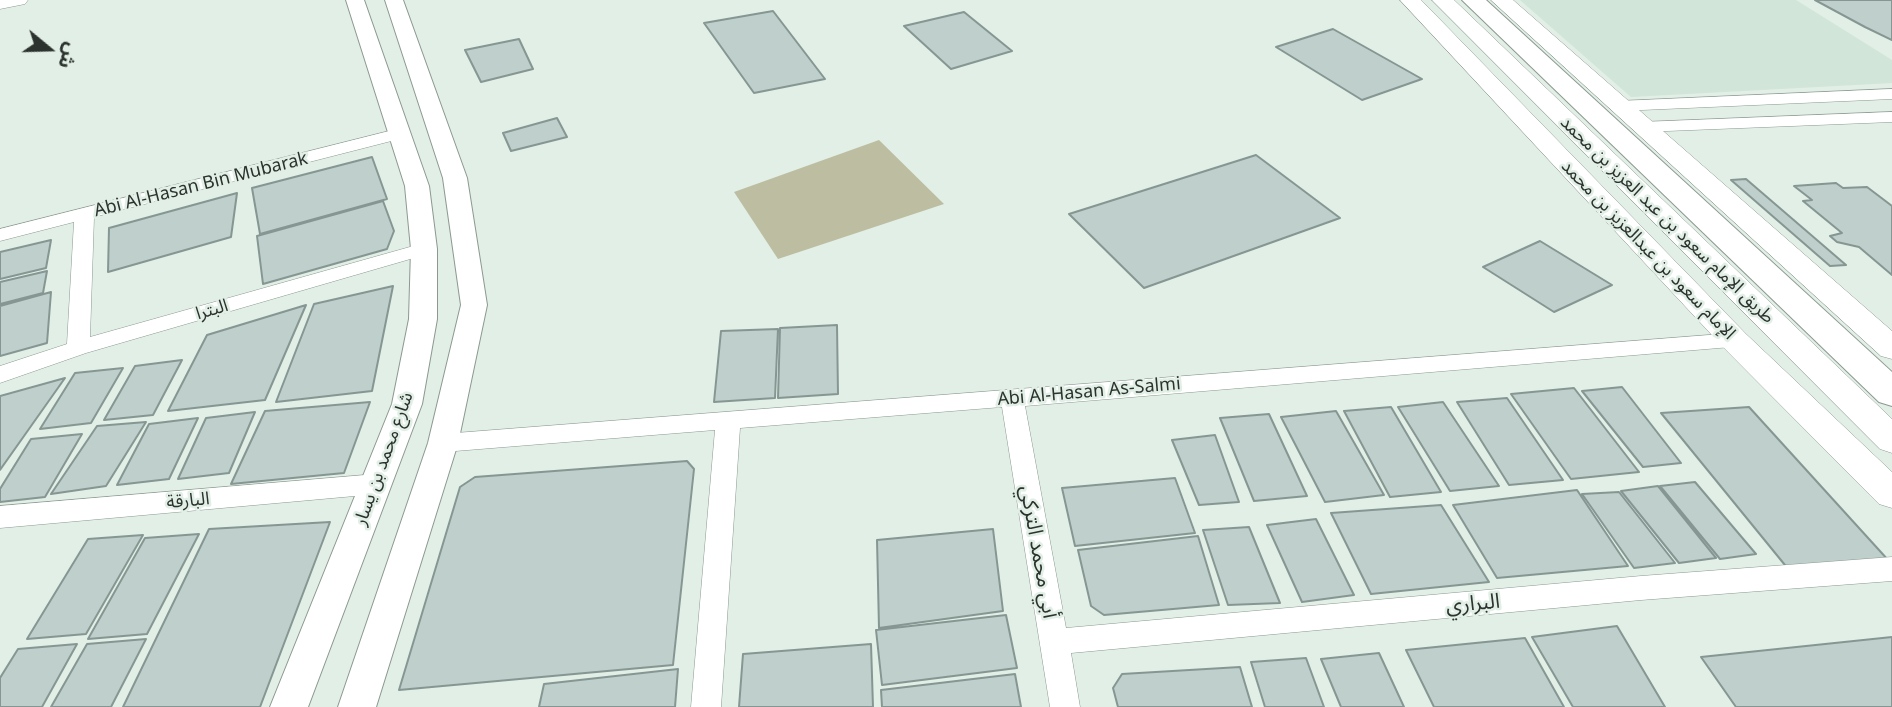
<!DOCTYPE html>
<meta charset="utf-8">
<style>
body{margin:0}
#map{position:relative;width:1892px;height:707px;overflow:hidden;background:#e1efe6;font-family:"Noto Sans","Noto Sans Arabic",sans-serif}
canvas{display:block}
.north{position:absolute;left:14px;top:14px;width:70px;height:70px;-webkit-text-stroke:5px #e1efe6;paint-order:stroke;rotate:109deg;font-size:19px;font-weight:700;line-height:28px;text-align:center;color:#2c322e}
.north::after{content:'';display:block;margin:auto;width:24px;height:32px;background:#2c322e;clip-path:polygon(50% 0,100% 100%,50% 72%,0 100%)}
</style>
<div id="map">
<canvas width="1892" height="707"></canvas>
<div class="north">ش</div>
</div>
<script>
const ctx = document.querySelector('canvas').getContext('2d');
ctx.lineJoin = 'round';
function fillPath(path, color) { ctx.fillStyle = color; ctx.fill(path, 'evenodd'); }
function stroke(path, color, width, dash) { ctx.strokeStyle = color; ctx.lineWidth = width; ctx.lineCap = dash ? 'butt' : 'round'; ctx.setLineDash(dash || []); ctx.stroke(path); }
function drawText(font, color, halo, rows, align = 'center') {
  ctx.font = font + ' "Noto Sans","Noto Sans Arabic",sans-serif'; ctx.lineWidth = 5; ctx.setLineDash([]); ctx.textBaseline = 'middle'; ctx.strokeStyle = halo; ctx.fillStyle = color; for (const [text, x, y, turn = 0] of rows) {
    ctx.save(); ctx.translate(x, y); ctx.rotate((+turn || 0) * Math.PI / 180); ctx.textAlign = isNaN(turn) ? turn : align; if (halo) ctx.strokeText(text, 0, 0); ctx.fillText(text, 0, 0); ctx.restore();
  }
}
const built = new Path2D(`
 M1520 0H1796L1892 60V83L1631 97Z`);
const green = new Path2D(`
 M879 140 944 204 778 259 734 192Z`);
const building = new Path2D(`
 M1815 0H1892V40L1865 27Z
 M773 11 825 79 754 93 704 23Z
 M964 12 1012 51 951 69 904 26Z
 M1333 29 1422 79 1362 100 1276 47Z
 M519 39 533 69 481 82 465 50Z
 M557 118 567 137 511 151 503 133Z
 M1256 155 1340 218 1144 288 1069 214Z
 M372 157 387 199 260 234 252 188Z
 M1746 179 1846 265 1830 266 1731 180Z
 M1836 183 1843 188 1867 187 1892 206V275L1859 247 1837 242 1830 236 1842 233 1803 201 1812 200 1794 186Z
 M237 193 231 237 108 272 109 228Z
 M383 201 394 231 387 249 263 284 257 236Z
 M51 240 46 268 0 279V252Z
 M1540 241 1612 285 1554 312 1483 267Z
 M47 271 43 293 0 304V282Z
 M393 286 372 391 276 402 314 304Z
 M51 292 47 343 0 356V306Z
 M306 305 265 400 168 411 207 335Z
 M837 325 838 394 778 398 780 328Z
 M778 329 775 398 714 402 721 331Z
 M182 360 153 415 104 420 135 366Z
 M123 368 91 423 40 429 75 373Z
 M65 378 0 470V396Z
 M1622 387 1681 463 1643 467 1582 391Z
 M1574 388 1639 472 1571 479 1511 394Z
 M1507 398 1563 480 1509 485 1457 402Z
 M370 402 344 473 231 484 265 411Z
 M1443 402 1499 486 1450 491 1398 407Z
 M1391 407 1441 492 1390 497 1344 411Z
 M1749 407 1889 561 1789 570 1661 413Z
 M1336 411 1384 495 1325 502 1281 417Z
 M255 412 229 473 178 479 206 418Z
 M1269 414 1307 496 1254 501 1220 418Z
 M198 418 169 479 117 485 149 424Z
 M146 422 106 486 51 494 97 426Z
 M82 434 45 497 0 502V489L31 439Z
 M1215 435 1239 502 1199 505 1172 440Z
 M687 461 694 469 673 665 399 690 460 487 475 477Z
 M1175 478 1195 533 1075 546 1062 488Z
 M1695 482 1756 554 1720 559 1660 486Z
 M1658 486 1716 558 1679 563 1621 491Z
 M1577 490 1628 566 1497 578 1453 505Z
 M1619 492 1675 563 1634 568 1582 494Z
 M1441 505 1489 582 1371 594 1331 513Z
 M1316 519 1354 595 1302 602 1267 525Z
 M330 522 260 707H123L209 529Z
 M1249 527 1280 603 1228 605 1203 530Z
 M993 529 1003 611 879 628 877 540Z
 M199 534 147 634 88 639 145 538Z
 M143 535 86 634 27 639 88 539Z
 M1198 536 1219 605 1104 615 1091 606 1078 550Z
 M1006 615 1017 668 882 685 876 630Z
 M1617 626 1665 707H1573L1532 637Z
 M1892 637V707H1736L1701 657Z
 M1525 638 1564 707H1434L1406 650Z
 M146 639 111 707H51L87 644Z
 M77 644 42 707H0V678L18 649Z
 M871 644 873 707H739L743 654Z
 M1379 653 1404 707H1341L1321 659Z
 M1306 658 1324 707H1265L1251 662Z
 M1240 667 1252 707H1118L1113 688 1122 674Z
 M678 669 675 707H539L544 684Z
 M1015 674 1021 707H882L881 690Z`);
const minor = new Path2D(`
 M1892 89V99L1619 111 1610 106 1619 101Z
 M1892 112V122L1642 132 1633 127 1642 122Z
 M401 128 407 129 410 133 407 137 94 217 90 337 424 243 431 245 434 249 431 253 86 353 0 383V366L67 344 74 222 0 241V229Z
 M1735 333 1743 336 1746 341 1743 346 1025 406 1066 628 1641 576 1892 557V581L1641 600 1071 653 1080 707H1050L1002 407 740 428 721 707H691L715 430 443 452 434 450 431 443 434 436 443 434Z
 M377 474 386 477 390 484 386 491 377 494 0 528V506Z`);
const tertiary = new Path2D(`
 M346 0H364L429 186 437 249V319L422 404 308 707H270L392 404 409 319 411 249 405 186Z
 M385 0H403L467 178 487 305 458 443 376 707H338L428 443 461 305 443 178Z`);
const secondary = new Path2D(`
 M0 0H28L25 4 0 9Z
 M1400 0H1421L1746 334 1892 472V508L1879 504 1724 348Z
 M1432 0H1454L1892 419V453L1880 449Z
 M1491 0H1513L1892 331V359L1881 356Z`);
const primary = new Path2D(`
 M1462 0H1486L1892 372V406L1879 402Z`);
const streetNames = [
 ["Abi Al-Hasan Bin Mubarak",201,185,-14],
 ["طريق الإمام سعود بن عبد العزيز بن محمد",1667,220,44],
 ["الإمام سعود بن عبدالعزيز بن محمد",1648,250,46],
 ["البترا",212,310,-16],
 ["Abi Al-Hasan As-Salmi",1089,392,-5],
 ["شارع محمد بن يسار",384,459,-70],
 ["البارقة",188,501,-5]
];
const nearStreetnames = [
 ["أبي محمد التركي",1038,552,80],
 ["البراري",1473,604,-5]
];
fillPath(built, '#d1e5d8');
fillPath(green, '#bdbea1');
fillPath(building, '#becfcc');
stroke(building, '#869793', 2);
stroke(minor, '#8c9990', 1);
stroke(tertiary, '#8c9990', 2);
stroke(secondary, '#8c9990', 1);
stroke(primary, '#8c9990', 2);
fillPath(minor, '#fff');
fillPath(tertiary, '#fff');
fillPath(secondary, '#fff');
fillPath(primary, '#fff');
drawText('18px', '#2c322e', '#e1efe6', streetNames);
drawText('21px', '#2c322e', '#e1efe6', nearStreetnames);
</script>
